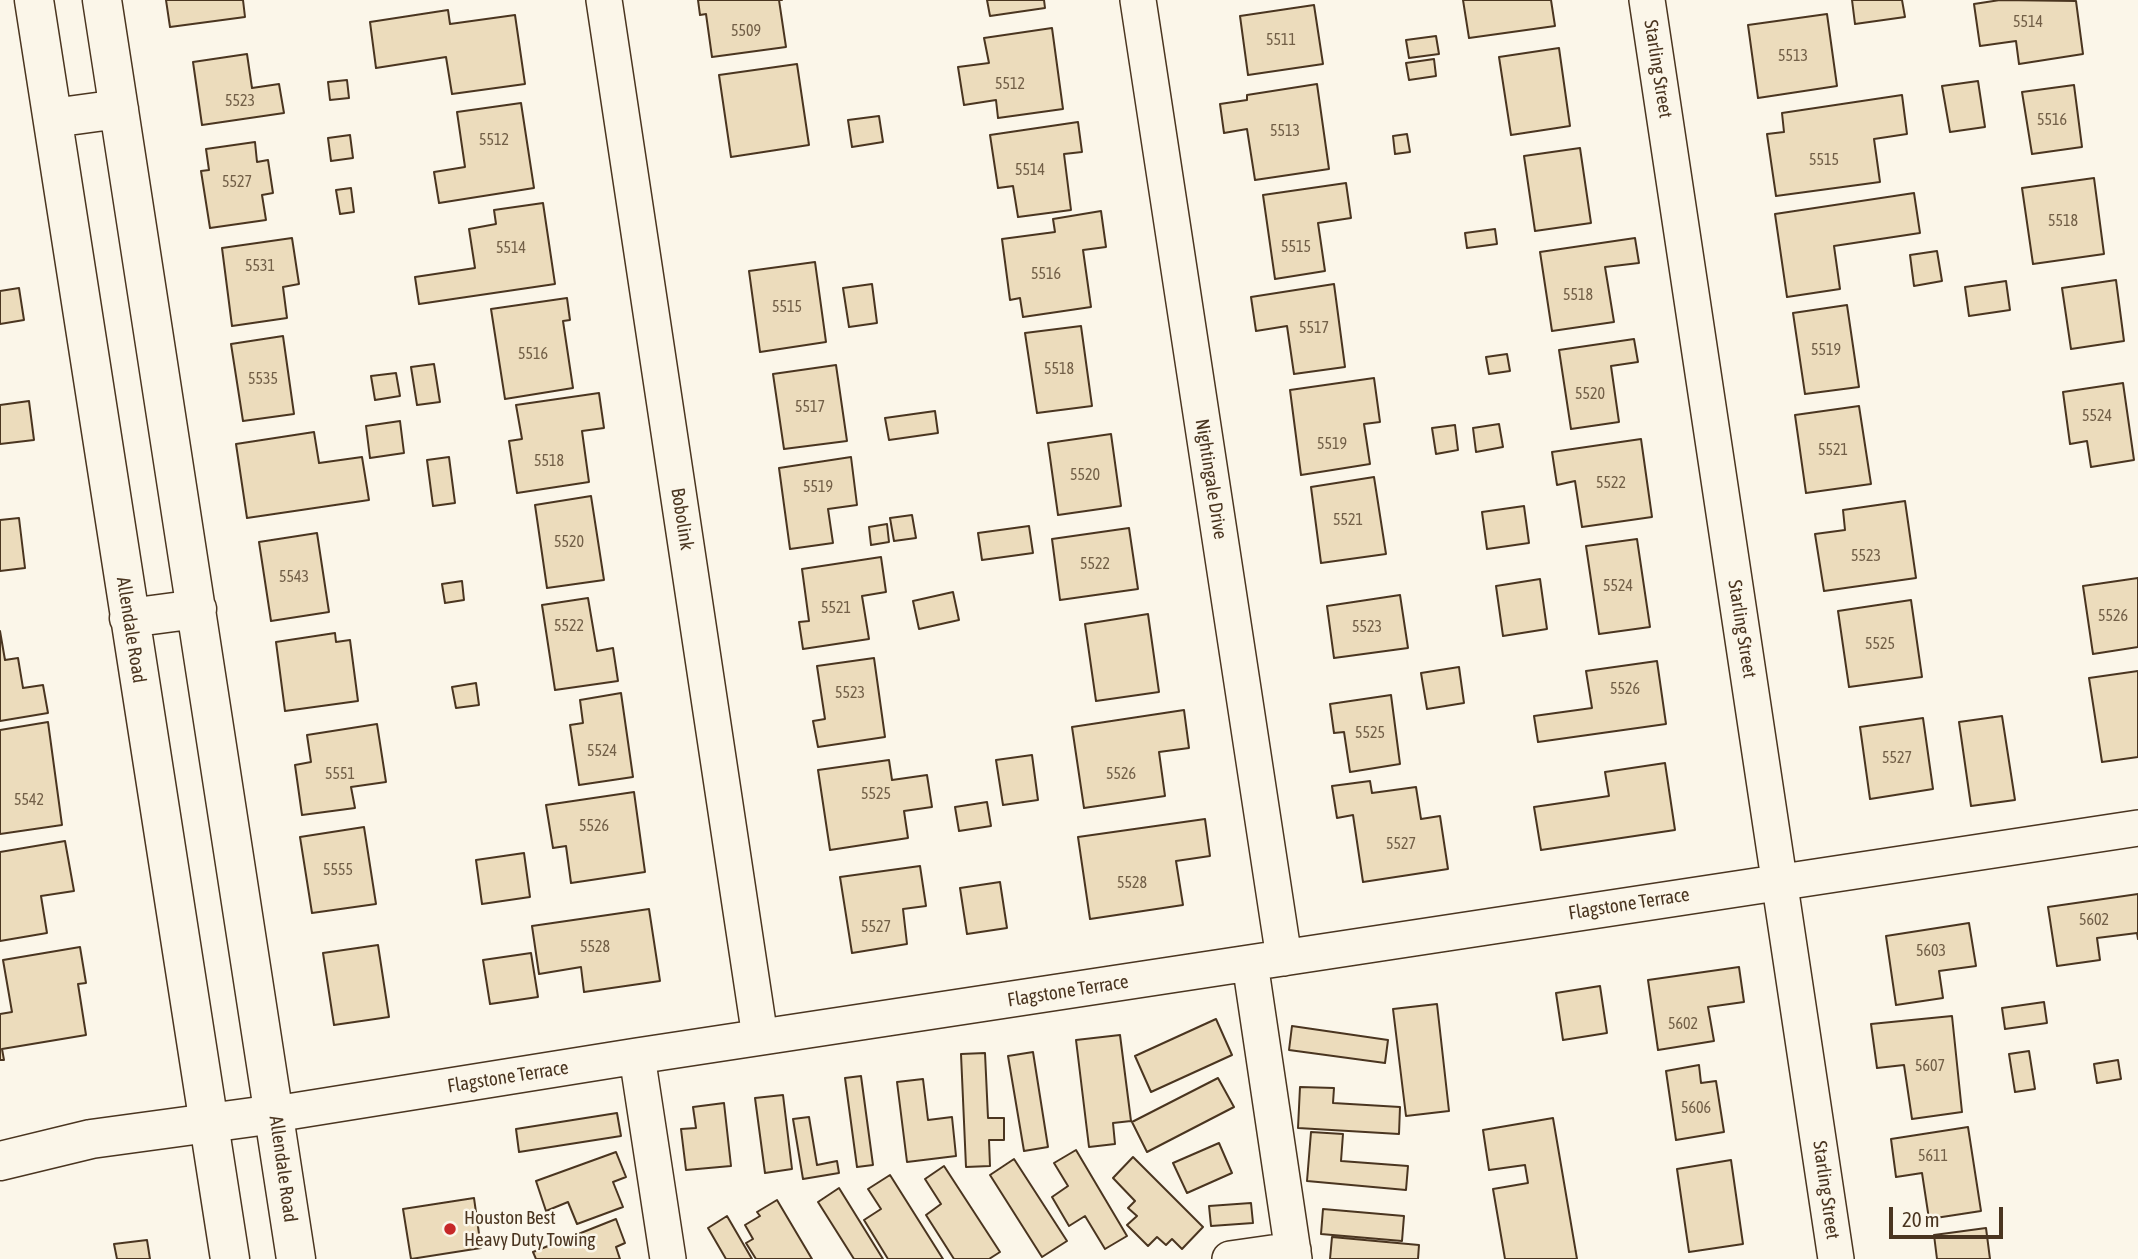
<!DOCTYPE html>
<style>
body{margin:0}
#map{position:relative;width:2138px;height:1259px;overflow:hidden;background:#fbf6e9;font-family:"Asap Condensed",sans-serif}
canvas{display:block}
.scale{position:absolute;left:1889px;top:1207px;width:114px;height:32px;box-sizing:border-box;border:4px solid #4a3520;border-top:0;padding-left:9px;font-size:21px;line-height:24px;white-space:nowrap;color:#4a3520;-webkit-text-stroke:5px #fbf6e9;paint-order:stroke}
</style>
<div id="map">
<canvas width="2138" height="1259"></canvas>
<div class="scale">20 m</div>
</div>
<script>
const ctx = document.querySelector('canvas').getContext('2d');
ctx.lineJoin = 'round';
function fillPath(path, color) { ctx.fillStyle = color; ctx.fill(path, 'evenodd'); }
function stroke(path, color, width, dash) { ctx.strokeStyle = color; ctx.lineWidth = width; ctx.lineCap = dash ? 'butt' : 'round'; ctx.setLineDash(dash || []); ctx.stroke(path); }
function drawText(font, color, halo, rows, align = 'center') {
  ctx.font = font + ' "Asap Condensed",sans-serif'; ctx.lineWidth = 5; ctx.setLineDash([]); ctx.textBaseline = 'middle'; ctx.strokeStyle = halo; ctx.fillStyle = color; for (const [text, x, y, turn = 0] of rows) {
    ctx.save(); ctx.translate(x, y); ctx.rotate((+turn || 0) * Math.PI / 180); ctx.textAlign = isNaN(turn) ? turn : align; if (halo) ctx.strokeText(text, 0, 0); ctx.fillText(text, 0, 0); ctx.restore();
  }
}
const building = new Path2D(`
 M166 0H243L245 17 170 27Z
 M698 0H782H779L786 47 712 57 706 14 700 15Z
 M987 0H1044L1045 8 990 16Z
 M1463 0H1551L1555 26 1469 38Z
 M1852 0H1902L1905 17 1855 24Z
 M2000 0 2076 1 2083 54 2019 64 2016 41 1980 46 1974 4Z
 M1314 5 1323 64 1248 75 1240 16Z
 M448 10 450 24 515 15 525 84 452 94 446 57 376 68 370 22Z
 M1827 14 1837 86 1758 98 1748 25Z
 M1052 28 1063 109 998 118 996 100 964 105 958 67 989 63 984 38Z
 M1436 36 1439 54 1409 58 1406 40Z
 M1559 48 1570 126 1511 135 1499 57Z
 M247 54 252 88 279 84 284 113 202 125 193 62Z
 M1434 59 1436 76 1409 80 1406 63Z
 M797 64 809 145 731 157 719 75Z
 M347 80 349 98 330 100 328 82Z
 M1978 81 1985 127 1950 132 1942 86Z
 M1317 84 1329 169 1255 180 1247 129 1224 133 1220 104 1247 100V95Z
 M2074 85 2082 147 2032 154 2022 92Z
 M1902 95 1907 134 1874 139 1880 182 1776 196 1767 134 1784 132 1782 113Z
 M521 103 534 188 439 203 434 172 465 167 457 112Z
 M879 116 883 142 852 147 848 120Z
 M1078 122 1082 152 1064 154 1071 210 1018 217 1013 186 998 188 990 135Z
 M1407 134 1410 152 1395 154 1393 136Z
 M350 135 353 158 331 161 328 138Z
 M255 142 257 162 268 160 273 193 262 195 266 220 210 228 201 171 209 170 206 149Z
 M1580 148 1591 223 1535 231 1524 156Z
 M2094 178 2104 254 2033 264 2022 188Z
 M1346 183 1351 218 1318 223 1325 271 1275 279 1263 195Z
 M351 188 354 212 340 214 336 190Z
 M1914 193 1920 233 1834 246 1840 289 1787 297 1775 214Z
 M543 203 555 284 419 304 415 277 475 268 469 229 496 224 494 210Z
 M1101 211 1106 247 1083 250 1091 307 1023 317 1020 298 1010 300 1002 239 1055 232 1053 219Z
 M1495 229 1497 244 1467 248 1465 233Z
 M292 238 299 284 283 287 287 318 232 326 222 248Z
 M1635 238 1639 263 1605 267 1614 322 1552 331 1540 252Z
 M1937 251 1942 281 1914 286 1910 255Z
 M815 262 826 342 760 352 749 271Z
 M2116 280 2124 341 2071 349 2062 288Z
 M2006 281 2010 310 1969 316 1965 287Z
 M872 284 877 323 849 327 843 288Z
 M1334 284 1345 367 1294 374 1287 326 1256 331 1251 297Z
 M19 288 24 320 0 324V291Z
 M567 298 570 320 563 321 573 388 505 399 491 309Z
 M1847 305 1859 387 1805 394 1793 313Z
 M1081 326 1092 406 1037 413 1025 333Z
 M283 336 294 414 243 421 231 344Z
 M1634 339 1638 362 1611 366 1619 422 1571 429 1559 350Z
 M1507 354 1510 371 1489 374 1486 357Z
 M434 364 440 402 417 405 411 367Z
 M836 365 847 441 784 449 773 374Z
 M396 373 400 396 375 400 371 376Z
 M1374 378 1380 422 1364 424 1370 464 1301 475 1290 390Z
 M2123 383 2134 460 2091 467 2087 441 2070 444 2063 392Z
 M599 393 604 428 582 431 589 482 517 493 509 441 522 439 516 405Z
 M29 401 34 440 0 444V405Z
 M1859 406 1871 484 1806 493 1795 415Z
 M935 411 938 433 889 440 885 418Z
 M400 421 404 453 370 458 366 426Z
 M1499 424 1503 447 1476 452 1473 428Z
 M1455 425 1458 450 1436 454 1432 428Z
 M314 432 319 463 362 457 369 500 247 518 236 444Z
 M1111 434 1121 506 1058 515 1048 443Z
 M1641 439 1652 517 1582 527 1575 481 1557 485 1552 452Z
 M449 457 455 503 433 506 427 460Z
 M851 457 857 505 828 509 833 543 790 549 779 468Z
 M1374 477 1386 554 1321 563 1311 487Z
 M591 496 604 580 547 588 535 505Z
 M1905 501 1916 578 1824 591 1815 534 1845 530 1843 510Z
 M1524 506 1529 543 1487 549 1482 512Z
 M912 515 916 538 894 541 890 518Z
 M19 518 25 568 0 571V520Z
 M887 524 889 542 871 545 869 527Z
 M1029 526 1033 553 982 560 978 533Z
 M1129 528 1138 589 1060 600 1052 539Z
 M317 533 329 612 271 621 259 542Z
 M1637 539 1650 627 1599 634 1586 546Z
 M881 557 886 592 862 596 869 639 803 649 799 622 809 621 802 569Z
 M2138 578V647L2093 654 2083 586Z
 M1540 579 1547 629 1503 636 1496 586Z
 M462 581 464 600 445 603 442 584Z
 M953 592 959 620 919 629 913 601Z
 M1400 595 1408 648 1334 658 1327 606Z
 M588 598 597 651 613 648 618 681 555 690 542 605Z
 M1911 600 1922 677 1849 687 1838 611Z
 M1148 614 1159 692 1096 701 1085 624Z
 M0 631 5 660 18 658 23 688 43 685 48 713 0 721Z
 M335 633 336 642 350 640 358 701 285 711 276 642Z
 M874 658 885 737 818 747 813 721 825 719 817 666Z
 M1657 661 1666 724 1538 742 1534 716 1592 708 1586 671Z
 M1459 667 1464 703 1427 709 1421 673Z
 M2138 671V757L2102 762 2089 678Z
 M476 683 479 705 456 708 452 687Z
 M621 693 633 777 579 785 570 725 583 723 580 700Z
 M1391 695 1400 764 1350 772 1344 732 1334 733 1330 704Z
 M1184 710 1189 748 1159 752 1165 796 1084 808 1072 727Z
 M2002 716 2015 800 1971 806 1959 722Z
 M1923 718 1933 789 1870 799 1860 727Z
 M48 722 62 825 0 834V730Z
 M377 724 386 782 351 787 355 808 302 815 295 765 311 762 307 735Z
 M1032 755 1038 800 1003 805 996 760Z
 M889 760 892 780 927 775 932 807 904 811 908 838 830 850 818 770Z
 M1665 763 1675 830 1541 850 1534 807 1609 796 1605 772Z
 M1370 781 1372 793 1416 787 1421 819 1440 816 1448 869 1363 882 1353 815 1337 818 1332 786Z
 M634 792 645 872 571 883 566 846 553 848 546 805Z
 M987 802 991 826 959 831 955 807Z
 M1205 819 1210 856 1176 861 1183 905 1090 919 1078 837Z
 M364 827 376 904 312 913 300 837Z
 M65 841 74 891 41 896 47 933 0 941V852Z
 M524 853 530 897 482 904 476 860Z
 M920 866 926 906 903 909 907 944 852 953 840 877Z
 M1000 882 1007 928 967 934 960 888Z
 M2138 894V939L2137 933 2097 938 2100 960 2057 966 2048 907Z
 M649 909 660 981 584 992 581 967 539 974 532 926Z
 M1969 923 1976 966 1939 971 1943 998 1896 1005 1886 936Z
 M378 945 389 1017 334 1025 323 953Z
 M80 947 86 983 78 984 86 1035 2 1049 4 1060H0V1014L12 1012 3 960Z
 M531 953 538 997 490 1004 483 960Z
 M1739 967 1744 1002 1708 1007 1714 1041 1658 1050 1648 980Z
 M1600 986 1607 1033 1563 1040 1556 993Z
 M2044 1002 2047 1023 2005 1029 2002 1008Z
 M1437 1004 1449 1111 1406 1116 1393 1009Z
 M1952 1016 1962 1112 1912 1119 1904 1065 1877 1068 1871 1024Z
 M1216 1019 1232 1055 1151 1092 1135 1056Z
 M1292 1026 1388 1040 1385 1063 1289 1050Z
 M1120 1035 1131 1121 1113 1123 1115 1144 1089 1147 1076 1040Z
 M2029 1051 2035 1089 2015 1092 2009 1054Z
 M1033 1052 1048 1147 1024 1151 1008 1056Z
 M985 1053 988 1118H1004V1140H989L990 1166 966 1167 961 1054Z
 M2118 1060 2121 1079 2097 1083 2094 1064Z
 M1699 1065 1701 1083 1716 1081 1724 1132 1676 1140 1666 1071Z
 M861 1076 873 1165 857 1167 845 1078Z
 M1218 1078 1234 1107 1147 1152 1132 1122Z
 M923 1079 928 1120 952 1117 956 1156 907 1162 897 1082Z
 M1300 1087 1334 1088 1333 1103 1400 1107 1399 1134 1298 1128Z
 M783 1095 792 1169 765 1173 755 1098Z
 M724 1103 731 1166 686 1170 681 1129 696 1128 693 1107Z
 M617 1113 621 1136 519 1152 516 1129Z
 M809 1117 817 1165 837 1161 839 1173 803 1179 793 1119Z
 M1553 1118 1577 1259H1505L1493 1189 1528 1183 1525 1165 1489 1170 1483 1130Z
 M1968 1127 1981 1211 1929 1219 1922 1173 1896 1177 1891 1139Z
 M1311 1132 1343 1134 1341 1161 1408 1166 1406 1190 1307 1181Z
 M1219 1143 1232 1173 1187 1193 1173 1163Z
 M1076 1150 1127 1236 1105 1249 1085 1216 1069 1226 1052 1197 1068 1186 1054 1163Z
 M616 1152 626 1177 613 1182 623 1207 577 1224 568 1202 546 1211 536 1181Z
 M1133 1157 1203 1227 1182 1249 1172 1239 1166 1245 1157 1237 1148 1246 1127 1225 1137 1216 1128 1208 1135 1201 1113 1178Z
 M1014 1159 1067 1241 1042 1257 990 1175Z
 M1731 1160 1743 1244 1689 1252 1677 1169Z
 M944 1166 1000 1252 989 1259H954L926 1215 941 1204 925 1179Z
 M890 1175 943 1259H888L864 1220 881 1209 868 1189Z
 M839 1188 883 1259H854L818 1202Z
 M474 1198 481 1248 411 1259 403 1209Z
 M777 1200 812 1259H756L746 1243 753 1239 745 1225 760 1216 757 1212Z
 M1251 1203 1253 1223 1211 1226 1209 1206Z
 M1323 1209 1404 1216 1402 1241 1321 1234Z
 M727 1216 752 1259H726L708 1228Z
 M616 1219 625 1243 616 1247 620 1259H536L533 1252Z
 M1986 1228 1990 1259H1937L1934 1235Z
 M1332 1237 1419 1245 1418 1259H1330Z
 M147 1240 150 1259H117L114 1244Z`);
const minor = new Path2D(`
 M604 0 760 1037
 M1138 0 1284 958
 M1647 0 1836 1259
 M1250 963 1294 1259
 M637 1056 668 1259
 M275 1114 637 1056 2138 828
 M1230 1259 1293 1250`);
const tertiary = new Path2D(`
 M0 1161 91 1139 275 1114`);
const secondary = new Path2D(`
 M34 0 230 1259
 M102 0 296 1259
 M53 118 119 109
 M129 618 197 609`);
const markers = [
 [450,1229,7,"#c62828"]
];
const numberNames = [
 ["5514",2028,22],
 ["5509",746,31],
 ["5511",1281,40],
 ["5513",1793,56],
 ["5512",1010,84],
 ["5523",240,101],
 ["5516",2052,120],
 ["5513",1285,131],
 ["5512",494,140],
 ["5515",1824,160],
 ["5514",1030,170],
 ["5527",237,182],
 ["5518",2063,221],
 ["5515",1296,247],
 ["5514",511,248],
 ["5531",260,266],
 ["5516",1046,274],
 ["5518",1578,295],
 ["5515",787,307],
 ["5517",1314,328],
 ["5519",1826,350],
 ["5516",533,354],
 ["5518",1059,369],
 ["5535",263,379],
 ["5520",1590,394],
 ["5517",810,407],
 ["5524",2097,416],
 ["5519",1332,444],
 ["5521",1833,450],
 ["5518",549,461],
 ["5520",1085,475],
 ["5522",1611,483],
 ["5519",818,487],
 ["5521",1348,520],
 ["5520",569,542],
 ["5523",1866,556],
 ["5522",1095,564],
 ["5543",294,577],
 ["5524",1618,586],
 ["5521",836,608],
 ["5526",2113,616],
 ["5522",569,626],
 ["5523",1367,627],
 ["5525",1880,644],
 ["5526",1625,689],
 ["5523",850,693],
 ["5525",1370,733],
 ["5524",602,751],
 ["5527",1897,758],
 ["5551",340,774],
 ["5526",1121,774],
 ["5525",876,794],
 ["5542",29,800],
 ["5526",594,826],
 ["5527",1401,844],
 ["5555",338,870],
 ["5528",1132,883],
 ["5602",2094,920],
 ["5527",876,927],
 ["5528",595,947],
 ["5603",1931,951],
 ["5602",1683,1024],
 ["5607",1930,1066],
 ["5606",1696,1108],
 ["5611",1933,1156]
];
const streetNames = [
 ["Starling Street",1658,69,81],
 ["Nightingale Drive",1211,479,81],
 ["Bobolink",682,519,81],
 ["Starling Street",1742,629,81],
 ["Allendale Road",131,630,81],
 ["Flagstone Terrace",1629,904,-9],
 ["Flagstone Terrace",1068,991,-9],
 ["Flagstone Terrace",508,1077,-9],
 ["Allendale Road",283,1169,82],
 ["Starling Street",1826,1190,82]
];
const poiNames = [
 ["Houston Best",464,1218],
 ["Heavy Duty Towing",464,1240]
];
fillPath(building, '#ecdcbc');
stroke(building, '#4a3520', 2);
stroke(minor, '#4a3520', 38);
stroke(tertiary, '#4a3520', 41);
stroke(secondary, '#4a3520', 41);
stroke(minor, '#fbf6e9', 35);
stroke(tertiary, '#fbf6e9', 38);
stroke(secondary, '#fbf6e9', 38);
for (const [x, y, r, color] of markers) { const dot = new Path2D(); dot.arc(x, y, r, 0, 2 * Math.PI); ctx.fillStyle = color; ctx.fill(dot); stroke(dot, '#fbf6e9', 2.5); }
drawText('16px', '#725f47', null, numberNames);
drawText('19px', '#4a3520', '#fbf6e9', streetNames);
drawText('19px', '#4a3520', '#fbf6e9', poiNames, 'left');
</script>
